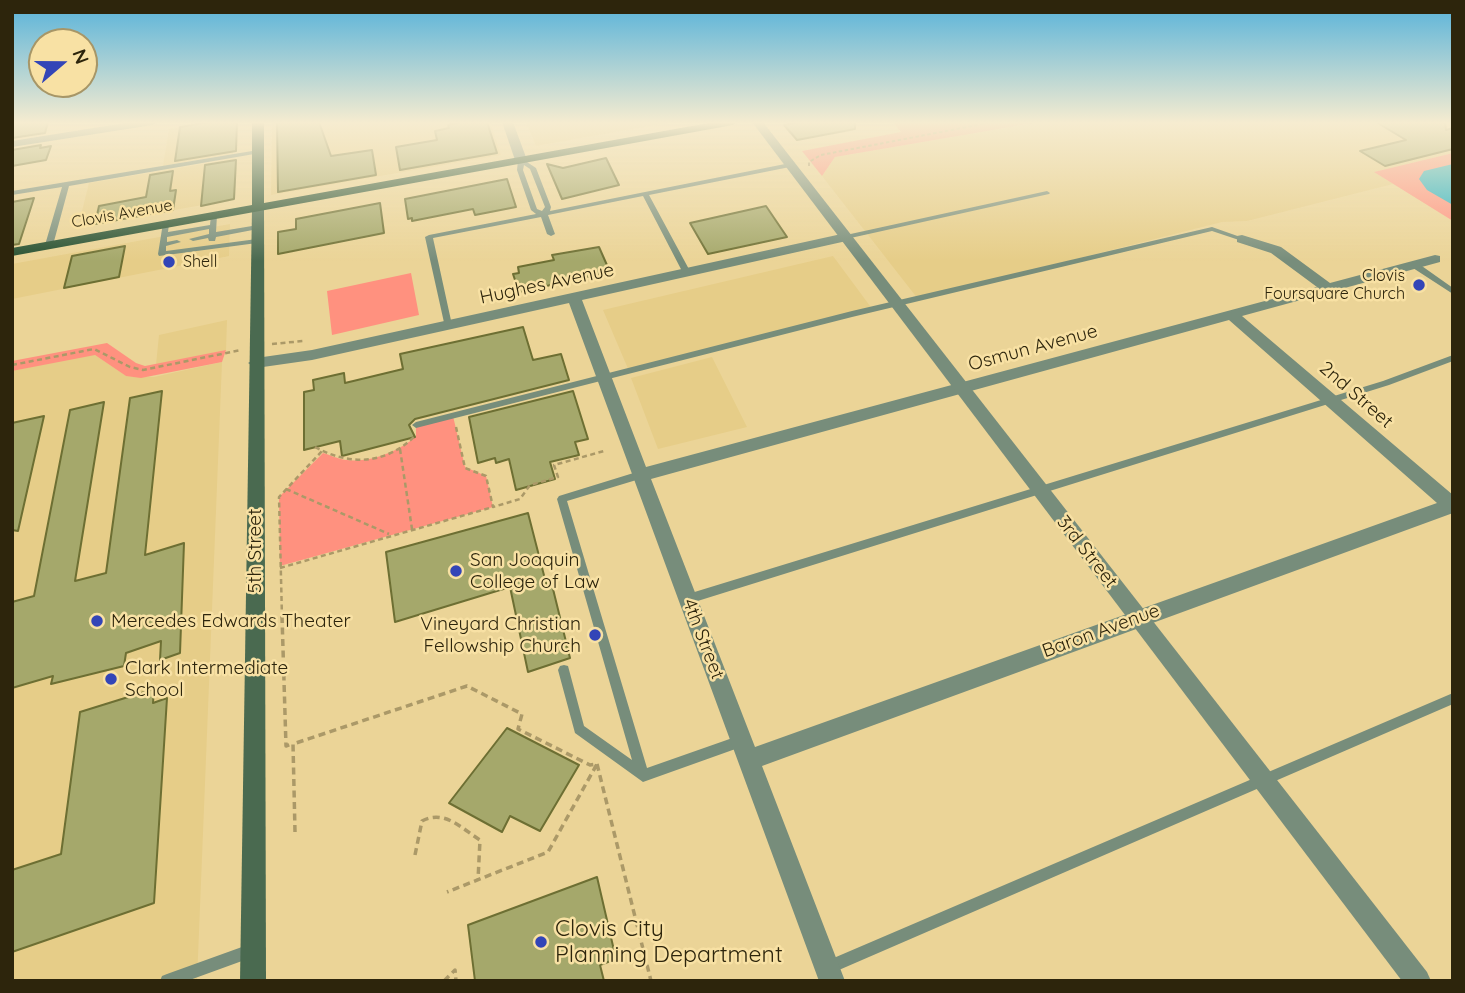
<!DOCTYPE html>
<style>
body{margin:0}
#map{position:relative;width:1465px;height:993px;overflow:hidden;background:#ebd497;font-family:Quicksand,sans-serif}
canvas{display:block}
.frame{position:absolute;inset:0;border:14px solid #2d250c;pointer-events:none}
.north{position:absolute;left:28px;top:28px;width:70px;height:70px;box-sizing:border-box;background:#f8e1a4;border:2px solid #a79667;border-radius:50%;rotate:70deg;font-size:19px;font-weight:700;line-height:28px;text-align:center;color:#2d250c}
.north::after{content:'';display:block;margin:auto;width:24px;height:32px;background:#3345b7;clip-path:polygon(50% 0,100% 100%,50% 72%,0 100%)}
</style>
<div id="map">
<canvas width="1465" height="993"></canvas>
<div class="frame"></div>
<div class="north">N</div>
</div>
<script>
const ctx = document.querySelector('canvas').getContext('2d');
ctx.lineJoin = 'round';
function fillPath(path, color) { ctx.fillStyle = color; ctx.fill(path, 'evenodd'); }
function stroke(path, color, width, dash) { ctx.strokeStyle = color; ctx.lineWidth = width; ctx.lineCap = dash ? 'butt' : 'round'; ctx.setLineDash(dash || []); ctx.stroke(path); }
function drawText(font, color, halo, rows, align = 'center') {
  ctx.font = font + ' Quicksand,sans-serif'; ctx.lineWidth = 5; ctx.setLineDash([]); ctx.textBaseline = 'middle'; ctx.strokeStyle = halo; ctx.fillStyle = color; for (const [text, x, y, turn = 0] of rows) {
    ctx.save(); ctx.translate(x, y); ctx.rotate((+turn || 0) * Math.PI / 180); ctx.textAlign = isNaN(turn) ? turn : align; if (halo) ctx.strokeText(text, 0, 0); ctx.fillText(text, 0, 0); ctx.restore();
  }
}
const built = new Path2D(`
 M211 122H235L233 154 163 166 169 129Z
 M272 122H490L501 155 271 195Z
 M526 122H673L536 146Z
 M1040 122H1453V153L1375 172 1393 184 1247 221 1222 222 918 299 822 176 835 157Z
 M233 159 231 200 78 227 89 183Z
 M230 224 229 256 12 299V264Z
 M833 256 873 310 629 371 603 310Z
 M227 320 226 350 156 365 159 335Z
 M86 355H95L126 376 154 377 222 362 197 981H12V371Z
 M712 357 747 427 658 449 631 378Z`);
const green = new Path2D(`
 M892 122H1040L835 157 822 176 802 151 901 132Z
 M1453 153V221L1374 172Z
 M411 273 419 315 332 335 327 291Z
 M107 343 136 363 145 366 226 350 222 362 141 378 126 376 95 355 12 371V361Z
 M453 416 465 467 486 476 493 507 280 566 279 497 323 453C330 455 338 459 346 460 369 463 399 452 416 436V425Z`);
const water = new Path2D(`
 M1453 164V205L1427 190 1419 179 1424 171Z`);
const building = new Path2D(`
 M12 122H48L45 133 12 138Z
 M209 122H237L236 151 175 161 180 127Z
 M277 122H319L331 156 372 150 376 175 278 192Z
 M460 122H487L497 153 400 170 396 147 437 140 435 131 449 128 448 125Z
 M799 122H855V129L797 140 784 125Z
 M1376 122H1445L1446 130 1453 128V149L1385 166 1360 151 1406 140Z
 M41 145 40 148 51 146 46 160 12 166V150Z
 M606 158 619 185 562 199 547 164 563 168Z
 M236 160 234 199 201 206 205 165Z
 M173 171 170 191 176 190 173 210 95 224 99 206 146 197 150 175Z
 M507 179 516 207 475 215 473 209 412 221V218L408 219 405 199Z
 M34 198 19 244 12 245V202Z
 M380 203 384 233 278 254V232L296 229V219Z
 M766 206 787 237 708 254 690 223Z
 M125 246 119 277 64 288 72 256Z
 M599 247 610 272 519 292 513 274 519 273 518 267 554 260 552 255Z
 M523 327 533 360 561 354 569 380 415 419 409 425 415 437 342 456 340 441 304 450V392L314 390 313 380 344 373 345 383 403 369 400 354Z
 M162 391 145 555 184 543 180 653 160 660 161 641 126 653 124 666 51 684 53 676 12 688V602L34 596 70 410 104 402 75 581 106 573 130 398Z
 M573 391 588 439 575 442 579 455 550 462 555 479 516 490 509 459 496 463 495 458 478 463 469 417Z
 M44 416 18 531 12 530V423Z
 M528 513 547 587 552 585 570 658 528 672 510 587 395 622 386 552Z
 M154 689 153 703 167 698 154 903 12 952V870L61 854 80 712Z
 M507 728 579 765 540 831 510 816 502 832 449 803Z
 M597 877 616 959 600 965 604 981H475L468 925Z`);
const pathFar2 = new Path2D(`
 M809 166V162L821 155 993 122`);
const pathFar1 = new Path2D(`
 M272 344 303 341
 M12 365 94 349 130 367 143 370 241 350
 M456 427 465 468 486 476 493 507 520 499 530 485 558 477 554 465 604 451
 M315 447C350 466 386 465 416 435
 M400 449 412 529
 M286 489 389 534
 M280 568 493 507
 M282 618 279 497 322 451`);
const path = new Path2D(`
 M282 616 286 746 292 744
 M597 764 651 981
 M295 832 293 744 467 686 522 714 518 729 590 765 597 764 548 852 447 892
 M415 855 422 821C444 809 461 828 480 840L478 880
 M444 981 455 970 456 981`);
const service = new Path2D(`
 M258 150 261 152 260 153 69 186 53 245 49 247 45 245 62 187 12 195V191Z
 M521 158 536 168 551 207 550 211 790 163 793 165 790 167 649 195 691 273 687 275 683 273 643 196 548 215 555 234 551 236 547 234 541 217 433 238 452 325 448 328 445 327 425 237 429 235 536 214 531 210 517 170 518 160ZM524 165 530 169 545 207 542 211 537 209 523 170Z
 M1047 191 1050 193 1049 194 846 239 842 237 846 235Z
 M214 213 217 215 216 232 258 225 262 227 258 229 216 237 215 241H209L208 238 193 241 189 239 209 234V229L167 237V242L177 240 181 242 166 246V251L257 239 261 241 257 243 159 256 158 254 163 223 169 224 168 232 210 225 211 215Z
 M1212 227 1246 239 1242 241 1212 231 852 317 416 428 412 425 416 422 852 311Z
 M1413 264H1419L1453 288V294L1413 268Z
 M1453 355V361L1389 385 688 604 684 602 683 599 684 596 688 594 1383 381Z
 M640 471 645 475 643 478 567 501 647 768 741 735 745 737 747 741 745 745 741 747 643 782 575 733 558 670 560 666 564 665 568 666 584 726 632 760 557 499 559 496Z
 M1453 693V704L832 973 827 975 822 973 820 968 822 963Z
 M253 943 258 945 260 950 258 955 253 957 187 981H160L162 976 167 974Z`);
const minor = new Path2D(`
 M131 122H158L153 125 12 147V141Z
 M502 122H513L527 160 525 162 515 160Z
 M846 233 853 237 851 240 582 300 646 467 1317 287 1271 253 1237 242V236L1242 235 1281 247 1330 283 1435 255 1440 256V262L1242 316 1453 495V513L762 766 845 981H819L569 303 312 360 256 368 248 363 256 358 312 350ZM1229 320 1437 503 755 747 651 479Z`);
const tertiary = new Path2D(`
 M752 122H763L1427 972 1431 981H1402Z`);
const secondary = new Path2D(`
 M258 204 264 208 266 981H240L252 208Z`);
const primary = new Path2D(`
 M252 122H264V203L714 122H738L733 125 12 256V248L252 205Z`);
const markers = [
 [169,262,7,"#3345b7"],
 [1419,285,7,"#3345b7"],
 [456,571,7,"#3345b7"],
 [97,621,7,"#3345b7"],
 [595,635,7,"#3345b7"],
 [111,679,7,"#3345b7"],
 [541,942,7,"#3345b7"]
];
const farStreetnames = [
 ["Clovis Avenue",122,214,-10]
];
const farPoinames = [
 ["Shell",183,262],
 ["Clovis",1405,276,"right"],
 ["Foursquare Church",1405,294,"right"]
];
const streetNames = [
 ["Hughes Avenue",547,284,-12],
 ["Osmun Avenue",1033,348,-15],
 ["2nd Street",1356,395,41],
 ["5th Street",255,551,-90],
 ["3rd Street",1087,552,52],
 ["Baron Avenue",1101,631,-20],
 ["4th Street",703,639,69]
];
const poiNames = [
 ["San Joaquin",470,560],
 ["College of Law",470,582],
 ["Mercedes Edwards Theater",111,621],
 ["Vineyard Christian",581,624,"right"],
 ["Fellowship Church",581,646,"right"],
 ["Clark Intermediate",125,668],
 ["School",125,690]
];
const nearPoinames = [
 ["Clovis City",555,929],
 ["Planning Department",555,955]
];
fillPath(built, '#e6cd88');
fillPath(green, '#ff917f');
fillPath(water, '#19afc5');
fillPath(building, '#a5a86b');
stroke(building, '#6d6f33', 2);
stroke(pathFar2, '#ab9968', 2, [3.5, 2.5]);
stroke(pathFar1, '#ab9968', 2.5, [5, 3.5]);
stroke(path, '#ab9968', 3.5, [7, 4.5]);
fillPath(service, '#778d7b');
fillPath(minor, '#778d7b');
fillPath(tertiary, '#778d7b');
fillPath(secondary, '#4a6a50');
fillPath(primary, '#285132');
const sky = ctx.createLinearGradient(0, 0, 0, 261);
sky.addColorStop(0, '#55b2da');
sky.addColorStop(0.47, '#f6ecd0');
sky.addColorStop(1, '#f6ecd000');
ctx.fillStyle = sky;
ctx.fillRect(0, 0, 1465, 261);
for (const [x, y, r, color] of markers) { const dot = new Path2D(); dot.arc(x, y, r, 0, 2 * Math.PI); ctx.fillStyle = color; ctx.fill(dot); stroke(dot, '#f8e1a4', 2.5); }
drawText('16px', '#2d250c', '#f8e1a4', farStreetnames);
drawText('16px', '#2d250c', '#f8e1a4', farPoinames, 'left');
drawText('19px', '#2d250c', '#f8e1a4', streetNames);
drawText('19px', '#2d250c', '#f8e1a4', poiNames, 'left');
drawText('23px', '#2d250c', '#f8e1a4', nearPoinames, 'left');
</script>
